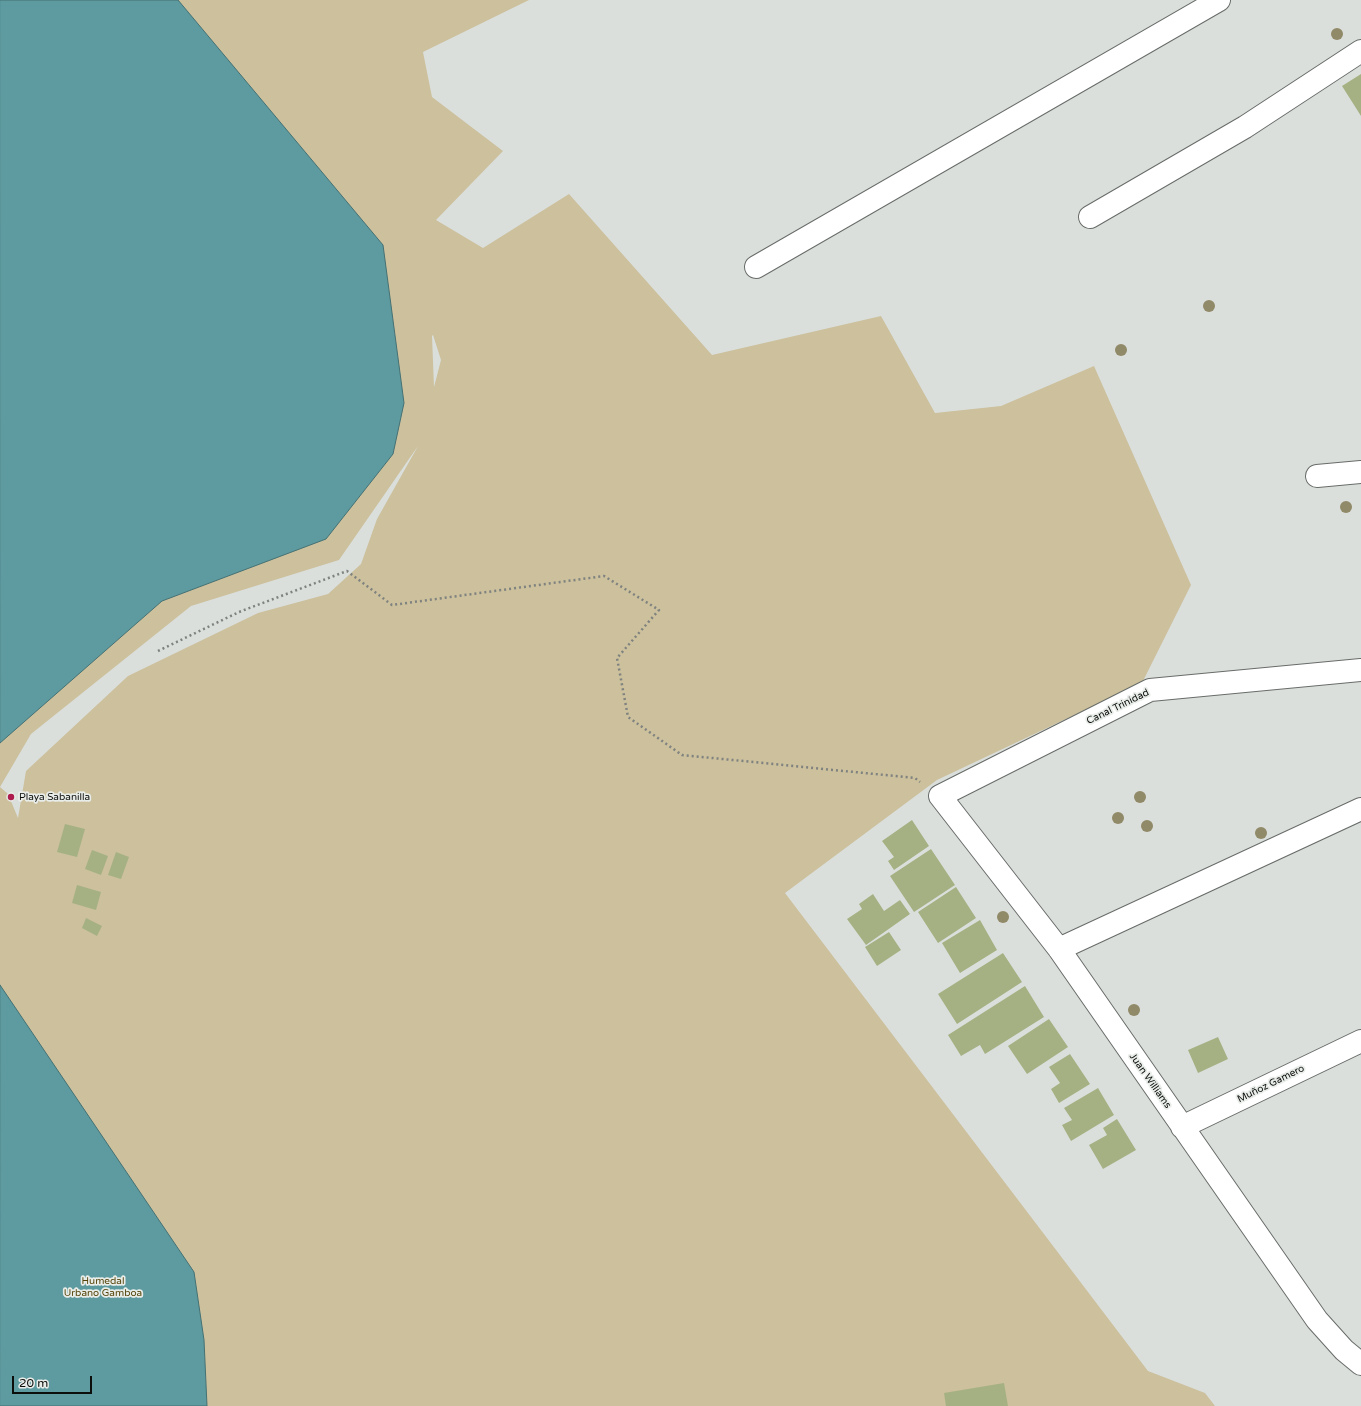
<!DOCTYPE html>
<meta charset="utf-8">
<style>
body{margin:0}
#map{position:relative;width:1361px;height:1406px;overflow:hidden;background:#dbdfdc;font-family:"Varela Round",sans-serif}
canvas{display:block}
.scale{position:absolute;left:12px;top:1376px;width:80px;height:18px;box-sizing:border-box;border:2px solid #0c0e0c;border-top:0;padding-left:5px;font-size:12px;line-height:14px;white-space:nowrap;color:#0c0e0c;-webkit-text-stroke:3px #e9ede9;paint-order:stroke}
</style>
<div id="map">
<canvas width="1361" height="1406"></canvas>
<div class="scale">20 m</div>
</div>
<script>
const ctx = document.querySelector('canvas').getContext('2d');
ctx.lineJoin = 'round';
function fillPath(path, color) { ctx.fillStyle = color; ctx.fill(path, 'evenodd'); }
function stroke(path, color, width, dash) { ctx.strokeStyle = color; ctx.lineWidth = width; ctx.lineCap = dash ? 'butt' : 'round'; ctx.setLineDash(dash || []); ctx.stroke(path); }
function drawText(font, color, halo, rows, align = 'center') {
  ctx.font = font + ' "Varela Round",sans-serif'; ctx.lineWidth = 3.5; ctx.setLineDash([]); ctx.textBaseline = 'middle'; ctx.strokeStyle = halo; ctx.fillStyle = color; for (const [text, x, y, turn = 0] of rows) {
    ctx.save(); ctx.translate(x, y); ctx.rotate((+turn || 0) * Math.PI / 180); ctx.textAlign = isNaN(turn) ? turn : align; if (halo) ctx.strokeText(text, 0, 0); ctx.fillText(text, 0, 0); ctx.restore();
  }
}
const green = new Path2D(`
 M0 0H529L423 52 432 97 503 151 436 220 483 248 569 194 712 355 881 316 935 413 1001 406 1094 366 1191 585 1142 683 937 780 785 893 1148 1371 1205 1393 1215 1406H0ZM433 335 441 360 434 387 432 336ZM418 446 377 519 361 564 328 594 258 613 128 676 26 771 18 818 8 794 0 787 31 734 191 606 339 560Z`);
const water = new Path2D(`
 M0 0H178L383 245 404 403 393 454 326 539 162 601 0 743Z
 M0 985 194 1272 204 1340 207 1406H0Z`);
const building = new Path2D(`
 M1361 74V116L1342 86Z
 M912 820 929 846 894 870 888 861 894 857 882 841Z
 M65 824 85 829 77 857 57 852Z
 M931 849 955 885 914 912 890 876Z
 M92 850 108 856 101 875 85 869Z
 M116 852 129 857 121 879 108 875Z
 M77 885 101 892 96 910 72 903Z
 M956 887 976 918 938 943 918 912Z
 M873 894 884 911 900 900 910 914 866 945 847 919 862 909 859 904Z
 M86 918 102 926 97 936 82 928Z
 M980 920 997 950 960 973 942 943Z
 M889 932 901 950 877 966 865 947Z
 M1003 953 1022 982 957 1024 938 994Z
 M1025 986 1044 1017 985 1054 980 1045 961 1056 948 1035Z
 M1049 1019 1068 1047 1027 1074 1008 1046Z
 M1218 1037 1228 1059 1198 1073 1188 1050Z
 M1070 1054 1090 1084 1059 1103 1051 1089 1060 1083 1049 1067Z
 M1098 1088 1114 1115 1071 1141 1062 1125 1072 1120 1064 1108Z
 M1117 1119 1136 1150 1103 1169 1089 1145 1107 1135 1103 1128Z
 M1004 1383 1008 1406H946L944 1393Z`);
const path = new Path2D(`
 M158 651 239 612 347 571 392 605 604 576 659 610 617 658 628 717 682 755 915 778 920 782`);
const minor = new Path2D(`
 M1090 217 1245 127 1361 51
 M756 267 1219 0
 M1317 476 1361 472
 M1361 670 1150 690 940 796 1059 949 1317 1320 1344 1350 1361 1364
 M1059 949 1361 809
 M1182 1127 1361 1041`);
const trees = [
 [1337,34],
 [1209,306],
 [1121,350],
 [1346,507],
 [1140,797],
 [1118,818],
 [1147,826],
 [1261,833],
 [1003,917],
 [1134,1010]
];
const markers = [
 [11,797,4,"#ad1b4e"]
];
const streetNames = [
 ["Canal Trinidad",1118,707,-26],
 ["Juan Williams",1150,1081,55],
 ["Muñoz Gamero",1271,1084,-26]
];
const poiNames = [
 ["Playa Sabanilla",19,797]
];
const parkNames = [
 ["Humedal",103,1281],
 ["Urbano Gamboa",103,1293]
];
fillPath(green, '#ccc09d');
fillPath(water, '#5d9ba0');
stroke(water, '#457174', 1);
fillPath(building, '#a6b183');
stroke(minor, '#686c69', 24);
stroke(path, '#7f827f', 2.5, [2, 3]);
stroke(minor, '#fff', 22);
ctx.fillStyle = '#918a68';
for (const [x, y] of trees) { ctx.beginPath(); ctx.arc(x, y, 6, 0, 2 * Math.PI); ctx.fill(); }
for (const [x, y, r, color] of markers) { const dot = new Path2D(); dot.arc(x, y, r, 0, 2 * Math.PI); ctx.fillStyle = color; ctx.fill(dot); stroke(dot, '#e9ede9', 1.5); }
drawText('10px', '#0c0e0c', '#e9ede9', streetNames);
drawText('10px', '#0c0e0c', '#e9ede9', poiNames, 'left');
drawText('10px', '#55440a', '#e9ede9', parkNames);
</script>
